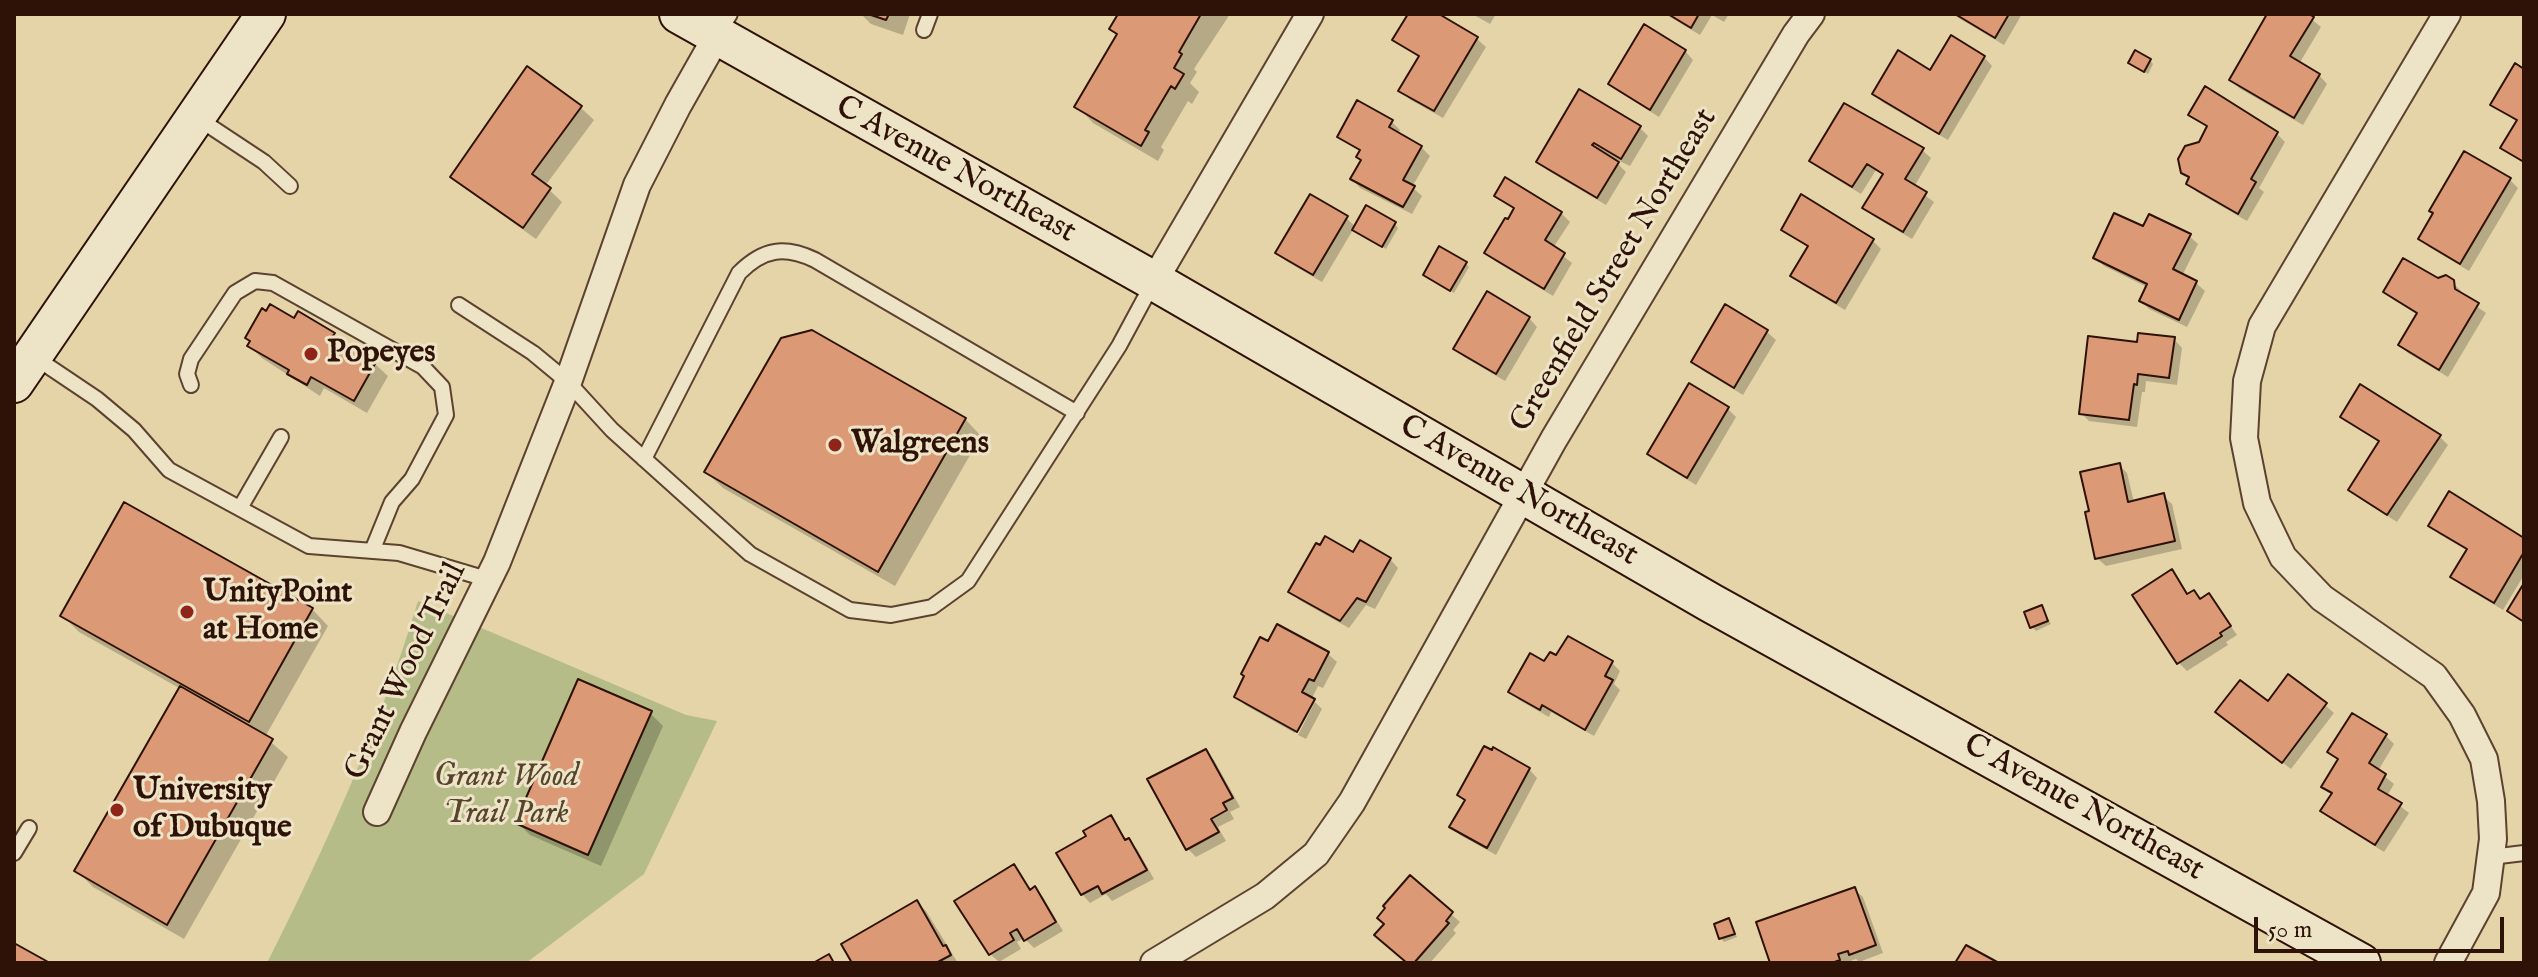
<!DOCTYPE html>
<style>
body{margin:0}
#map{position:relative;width:2538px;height:977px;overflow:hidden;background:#e4d4a8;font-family:"IM FELL English",serif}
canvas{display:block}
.frame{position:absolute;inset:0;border:16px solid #2e1107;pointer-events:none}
.scale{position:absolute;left:2254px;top:917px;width:250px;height:36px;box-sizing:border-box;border:4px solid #2e1107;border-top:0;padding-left:10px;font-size:24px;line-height:28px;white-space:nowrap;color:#2e1107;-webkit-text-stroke:6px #ede3c6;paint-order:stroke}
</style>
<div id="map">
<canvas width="2538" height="977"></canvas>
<div class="frame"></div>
<div class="scale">50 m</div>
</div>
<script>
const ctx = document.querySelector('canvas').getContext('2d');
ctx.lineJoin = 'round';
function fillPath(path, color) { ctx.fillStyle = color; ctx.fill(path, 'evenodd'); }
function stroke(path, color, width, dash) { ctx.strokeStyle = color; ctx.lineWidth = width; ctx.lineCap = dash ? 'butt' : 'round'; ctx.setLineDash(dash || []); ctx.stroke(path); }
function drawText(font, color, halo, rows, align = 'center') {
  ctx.font = font + ' "IM FELL English",serif'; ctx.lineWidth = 6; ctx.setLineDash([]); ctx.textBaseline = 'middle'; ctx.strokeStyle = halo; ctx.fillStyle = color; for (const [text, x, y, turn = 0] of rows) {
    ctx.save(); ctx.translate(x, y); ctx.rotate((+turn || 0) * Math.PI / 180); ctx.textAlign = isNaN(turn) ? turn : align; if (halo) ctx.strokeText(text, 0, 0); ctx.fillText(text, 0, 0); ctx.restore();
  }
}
const green = new Path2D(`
 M418 601 686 715 717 721 644 874 526 963H267C326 846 380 727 418 601Z`);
const shadow = new Path2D(`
 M861 14H910L903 35 871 24Z
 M1120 14H1230L1194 69 1197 72 1190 83 1199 92 1192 104 1188 101 1161 147 1164 150 1158 161 1093 123 1077 106 1119 36 1111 29Z
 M1410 14H1436L1477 39 1486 47 1443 118 1409 99 1401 90 1420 58 1394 39Z
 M1472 14H1496L1490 24Z
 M1665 14H1729L1724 22 1712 15 1700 35Z
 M1952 14H2022L2004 45Z
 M2269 14H2305L2321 27 2299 64 2319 75 2327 84 2303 125 2239 88 2231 79Z
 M1685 51 1693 60 1659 117 1619 92 1610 84Z
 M1984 57 1992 66 1948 140 1882 102 1874 93Z
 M2150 60 2153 64 2148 74 2134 66Z
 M528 68 581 108 594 120 545 186 562 202 536 239 466 189 453 177Z
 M2524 71V164L2503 148 2518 123 2493 104Z
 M2206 89 2277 134 2285 142 2259 188 2264 192 2247 221 2197 192 2188 184 2191 179 2183 172 2208 128 2190 114Z
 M1392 122 1400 130 1398 134 1421 147 1430 156 1412 187 1422 196 1412 214 1360 188 1352 179 1362 160 1361 152 1339 136Z
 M1640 128 1648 136 1630 166 1611 157 1626 172 1606 205 1547 170 1539 162Z
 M1922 150 1931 158 1914 187 1934 202 1912 239 1873 216 1865 208 1884 176 1876 170 1861 194 1820 169 1811 161Z
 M2465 153 2510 180 2518 188 2469 271 2429 247 2420 239Z
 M1496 196 1561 213 1570 222 1553 248 1572 263 1553 296 1495 261 1487 253 1516 210Z
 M1346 218 1356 227 1395 224 1398 228 1386 249 1354 228 1322 282 1286 261 1278 252Z
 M1783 229 1873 241 1881 249 1845 310 1801 284 1793 276 1809 248Z
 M2144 229 2189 236 2198 244 2182 276 2196 283 2205 291 2187 327 2149 309 2141 301 2147 287 2104 266 2095 257Z
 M1466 264 1469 267 1454 293 1429 278Z
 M2437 280 2452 282 2461 291 2462 296 2486 313 2448 377 2408 353 2400 345 2418 315 2394 300 2385 292Z
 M1726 307 1767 332 1776 340 1743 395 1702 370 1693 361Z
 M1529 318 1537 327 1505 381 1464 357 1455 349Z
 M334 334 346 347 375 364 388 376 367 413 324 388 320 396 262 358 249 346Z
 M2174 339 2182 348 2177 385 2146 381 2145 392H2142L2137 427 2089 421 2081 413 2139 344Z
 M2361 387 2440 437 2448 445 2397 522 2359 498 2350 490 2380 443 2342 417Z
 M1728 409 1736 417 1696 485 1658 462 1649 454Z
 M965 419 981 436 895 586 723 488 706 472Z
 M2119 465 2127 473 2134 502 2163 496 2172 504 2182 549 2106 566 2097 558 2092 512Z
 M2431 526 2524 540V575L2503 610 2461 585 2453 577 2468 551 2439 534Z
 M1353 554 1390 559 1398 568 1375 609 1366 605 1349 628 1299 600 1291 592Z
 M2172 572 2189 595 2201 600 2209 595 2237 635 2226 642 2228 645 2187 671 2179 663Z
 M2042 607 2051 624 2036 631 2032 627Z
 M312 609 328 626 265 737 288 757 184 939 93 887 77 871 181 689 79 632 62 615Z
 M1278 627 1328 654 1337 662 1323 688 1318 686 1295 733 1245 705 1236 696Z
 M1612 663 1620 671 1614 684 1620 690 1594 736 1551 712 1549 717 1519 700 1510 691 1545 664Z
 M1315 702 1322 709 1306 739 1298 735Z
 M2268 704 2325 705 2334 713 2291 769 2226 720Z
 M650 713 663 726 601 866 530 835 517 822Z
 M2385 735 2394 744 2378 771 2394 784 2387 796 2409 813 2384 852 2331 819 2323 811 2332 795 2324 786 2339 761 2330 752Z
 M1205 752 1214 760 1240 807 1230 812 1234 819 1218 827 1226 841 1196 857 1188 849Z
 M1529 769 1537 778 1496 855 1460 835 1452 827 1466 802 1459 794Z
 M1110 818 1127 841 1137 849 1154 879 1112 901 1106 894 1090 903 1082 894 1089 837Z
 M1014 866 1032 891 1035 889 1043 897 1063 931 1034 948 1024 938 1017 942 1021 949 999 962 990 954Z
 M1854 889 1863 897 1883 953 1859 962 1856 959 1845 963H1772Z
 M917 903 926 911 958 963H854Z
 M1451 914 1460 922 1453 930 1456 933 1430 963H1408Z
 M1729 920 1737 937 1724 942 1721 938Z`);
const building = new Path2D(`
 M868 14H889L886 20Z
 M1118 14H1201L1179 52 1182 54 1174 68 1184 74 1175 89 1171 86 1145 130 1149 132 1141 146 1074 107 1117 34 1109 29Z
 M1408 14H1439L1478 37 1434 111 1398 91 1419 56 1392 40Z
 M1668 14H1699L1691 28Z
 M1955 14H2009L1995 38Z
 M2267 14H2309L2314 17 2290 56 2320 74 2294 118 2229 80Z
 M1644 24 1686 50 1650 110 1608 84Z
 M1951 35 1985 56 1939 134 1872 94 1898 50 1930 70Z
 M2135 50 2151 59 2144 72 2128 63Z
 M2515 63 2524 69V162L2500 148 2517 120 2490 105Z
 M527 66 582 106 532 174 551 188 523 228 450 177Z
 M2205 86 2278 132 2251 179 2256 182 2238 214 2186 184 2189 177 2181 173 2178 159 2185 146 2199 142 2207 126 2188 115Z
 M1579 89 1641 126 1621 159 1594 143 1592 145 1619 162 1597 198 1536 162Z
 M1357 100 1393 120 1389 127 1422 146 1403 180 1415 186 1403 207 1350 179 1361 160 1356 157 1360 150 1337 137Z
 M1844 103 1924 148 1905 179 1927 192 1903 232 1862 208 1883 174 1867 164 1852 187 1809 161Z
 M2464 151 2511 178 2460 264 2418 239 2433 213 2429 211Z
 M1505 177 1562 212 1545 240 1565 253 1544 289 1484 253 1505 218 1508 219 1514 208 1494 196Z
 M1310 194 1348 216 1313 275 1275 253Z
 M1801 194 1874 239 1836 303 1790 276 1808 246 1781 230Z
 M1366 205 1396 222 1382 247 1352 230Z
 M2114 213 2143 226 2149 214 2191 234 2173 269 2197 281 2179 320 2139 301 2147 284 2093 258Z
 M1439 246 1467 262 1450 291 1423 275Z
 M2403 258 2438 278 2446 275 2454 280 2455 289 2479 303 2439 370 2398 345 2417 313 2383 292Z
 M1487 291 1530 317 1496 374 1453 349Z
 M270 304 294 318 298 311 335 333 332 337 376 362 354 401 311 377 307 385 287 374 289 370 247 346 250 341 245 338 262 308 266 311Z
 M1725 304 1768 330 1734 388 1691 362Z
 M812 330 966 418 878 572 704 472 781 338Z
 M2138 333 2175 337 2169 378 2138 374 2137 385 2134 384 2129 420 2079 414 2088 336 2137 342Z
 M1689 383 1729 407 1687 478 1647 454Z
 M2360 384 2441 435 2387 515 2348 490 2379 441 2340 417Z
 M2120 463 2128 502 2164 493 2175 541 2095 559 2085 512 2089 511 2080 472Z
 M2449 491 2524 538V552L2494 603 2450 577 2467 549 2428 526Z
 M124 502 313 608 249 722 60 616Z
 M1325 536 1353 552 1360 540 1391 558 1366 602 1357 598 1340 621 1288 592 1316 543 1320 545Z
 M2172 569 2187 594 2194 590 2200 599 2209 593 2231 626 2220 633 2222 636 2177 664 2132 595Z
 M2524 583V622L2507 611Z
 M2042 605 2048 621 2030 628 2024 612Z
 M1277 624 1329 652 1314 681 1309 679 1302 692 1315 699 1297 732 1234 697 1244 676 1241 674 1260 637 1268 641Z
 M1568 636 1613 661 1605 676 1613 680 1585 730 1542 705 1540 710 1508 692 1530 653 1544 661 1550 652 1556 655Z
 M2288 674 2327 703 2282 763 2215 712 2240 680 2268 701Z
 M578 679 652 711 588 855 515 823Z
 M180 686 273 739 167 925 74 871Z
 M2352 713 2387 734 2369 763 2386 774 2378 789 2402 803 2375 845 2320 811 2332 793 2321 787 2338 759 2327 752Z
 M1484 746 1492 750 1493 747 1530 768 1487 848 1449 827 1465 800 1457 795Z
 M1206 749 1233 798 1223 803 1227 810 1211 819 1219 832 1186 850 1147 779Z
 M1111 815 1125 840 1129 838 1147 870 1102 894 1098 886 1081 895 1056 853 1086 836 1083 831Z
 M1014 864 1030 890 1035 886 1056 922 1024 941 1017 929 1010 933 1014 940 989 955 954 901Z
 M1410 875 1453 912 1446 921 1449 923 1414 963H1407L1374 935 1384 924 1377 918 1385 908 1383 906Z
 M1855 887 1876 945 1849 955 1848 951 1838 954 1840 960 1832 963H1770L1756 922Z
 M917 900 943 946 946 945 951 955 936 963H852L841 944Z
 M1729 918 1735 934 1719 939 1714 924Z
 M14 943 50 963H14Z
 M1966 945 1999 963H1955Z
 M829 954 834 963H813Z`);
const service = new Path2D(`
 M924 30 930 14
 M717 36 730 14
 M196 117 264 162 290 186
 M459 305 533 353 568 382 612 430 750 554 850 610 891 615 932 607 968 581 1119 346 1154 281
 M33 356 97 399 134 430 169 470 309 546 399 553 490 580
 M191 385 187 374 191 359 235 293 255 281 273 283 423 367 442 387 446 415 412 479 392 502 372 551
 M644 459 739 273C764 248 785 246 815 260L1077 413
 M240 508 281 437
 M14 853 29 828
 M2491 857 2524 853`);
const minor = new Path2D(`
 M2447 14 2262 326 2247 381 2244 438 2257 503 2283 557 2322 598 2434 676 2462 715 2484 759 2491 801 2493 839 2486 893 2448 963
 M1154 281 1310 14
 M377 812 413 732 497 562 568 382 637 185 678 105 717 36
 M1154 963 1265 896 1316 854 1352 802 1554 439 1796 34 1811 14`);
const secondary = new Path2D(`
 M679 14 1154 281 1711 603 2361 963
 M14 383 266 14`);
const markers = [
 [311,354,8,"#8f2418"],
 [835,445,8,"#8f2418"],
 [187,612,8,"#8f2418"],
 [117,810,8,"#8f2418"]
];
const streetNames = [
 ["C Avenue Northeast",955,171,29],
 ["Greenfield Street Northeast",1615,271,-59],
 ["C Avenue Northeast",1518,492,30],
 ["Grant Wood Trail",407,672,-64],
 ["C Avenue Northeast",2083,809,29]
];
const poiNames = [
 ["Popeyes",327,354],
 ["Walgreens",851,445],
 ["UnityPoint",203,594],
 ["at Home",203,631],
 ["University",133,792],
 ["of Dubuque",133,829]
];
const parkNames = [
 ["Grant Wood",506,778],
 ["Trail Park",506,815]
];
fillPath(green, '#b5bc87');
fillPath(shadow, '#0003');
fillPath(building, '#db9976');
stroke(building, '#2e1107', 2);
stroke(service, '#5c422f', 18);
stroke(minor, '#5c422f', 30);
stroke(secondary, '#2e1107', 42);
stroke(service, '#ede3c6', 14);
stroke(minor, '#ede3c6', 26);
stroke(secondary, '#ede3c6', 38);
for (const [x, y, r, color] of markers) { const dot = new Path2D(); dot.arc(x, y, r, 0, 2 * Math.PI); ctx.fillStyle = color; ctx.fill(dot); stroke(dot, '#ede3c6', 3); }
drawText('32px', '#2e1107', '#ede3c6', streetNames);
drawText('bold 32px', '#2e1107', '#ede3c6', poiNames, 'left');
drawText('italic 32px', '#56442d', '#ede3c6', parkNames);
</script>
